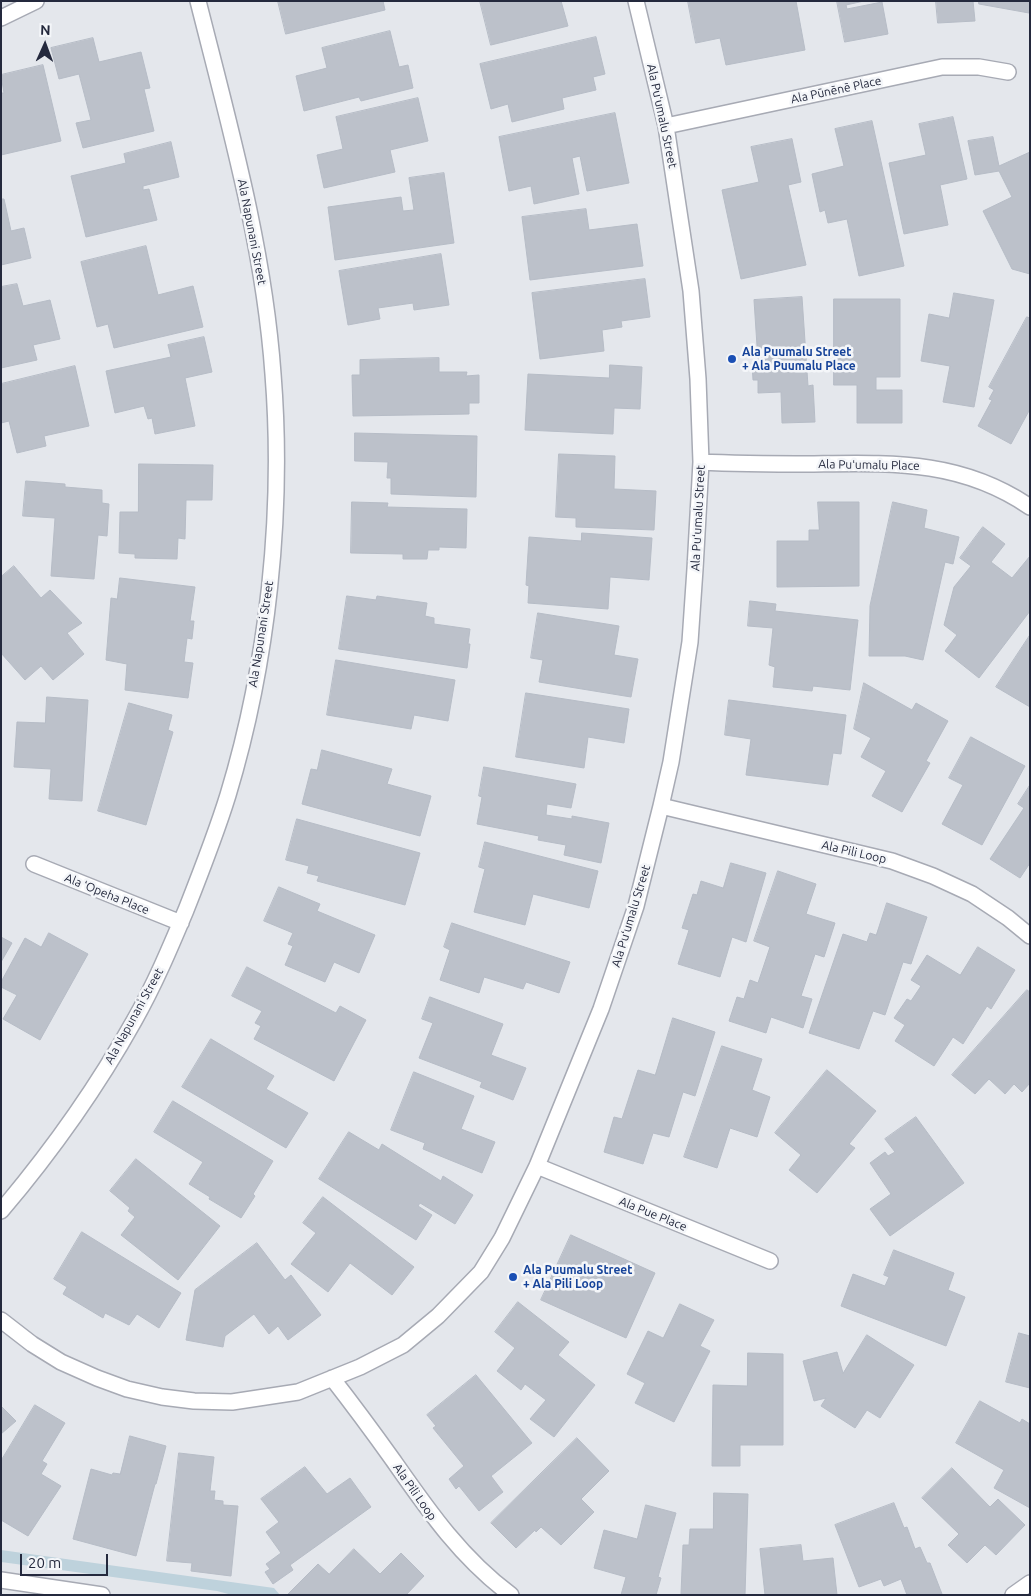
<!DOCTYPE html>
<meta charset="utf-8">
<style>
body{margin:0}
#map{position:relative;width:1031px;height:1596px;overflow:hidden;background:#e4e7ec;font-family:Ubuntu,sans-serif}
canvas{display:block}
.frame{position:absolute;inset:0;border:2px solid #24293d;pointer-events:none}
.north{position:absolute;left:20px;top:20px;width:50px;height:50px;-webkit-text-stroke:4px #f4f6f9;paint-order:stroke;rotate:2deg;font-size:14px;font-weight:700;line-height:20px;text-align:center;color:#24293d}
.north::after{content:'';display:block;margin:auto;width:18px;height:22px;background:#24293d;clip-path:polygon(50% 0,100% 100%,50% 72%,0 100%)}
.scale{position:absolute;left:20px;top:1554px;width:88px;height:22px;box-sizing:border-box;border:2px solid #24293d;border-top:0;padding-left:6px;font-size:15px;line-height:18px;white-space:nowrap;color:#24293d;-webkit-text-stroke:4px #f4f6f9;paint-order:stroke}
</style>
<div id="map">
<canvas width="1031" height="1596"></canvas>
<div class="frame"></div>
<div class="north">N</div>
<div class="scale">20 m</div>
</div>
<script>
const ctx = document.querySelector('canvas').getContext('2d');
ctx.lineJoin = 'round';
function fillPath(path, color) { ctx.fillStyle = color; ctx.fill(path, 'evenodd'); }
function stroke(path, color, width, dash) { ctx.strokeStyle = color; ctx.lineWidth = width; ctx.lineCap = dash ? 'butt' : 'round'; ctx.setLineDash(dash || []); ctx.stroke(path); }
function drawText(font, color, halo, rows, align = 'center') {
  ctx.font = font + ' Ubuntu,sans-serif'; ctx.lineWidth = 5; ctx.setLineDash([]); ctx.textBaseline = 'middle'; ctx.strokeStyle = halo; ctx.fillStyle = color; for (const [text, x, y, turn = 0] of rows) {
    ctx.save(); ctx.translate(x, y); ctx.rotate((+turn || 0) * Math.PI / 180); ctx.textAlign = isNaN(turn) ? turn : align; if (halo) ctx.strokeText(text, 0, 0); ctx.fillText(text, 0, 0); ctx.restore();
  }
}
const green = new Path2D(`
 M1 1550 274 1588 280 1595H232L217 1591 1 1562Z`);
const building = new Path2D(`
 M278 1H383L385 10 286 34Z
 M480 1H561L568 26 491 45Z
 M688 1H796L805 50 726 65 720 38 696 43Z
 M837 1H864L846 5 847 9 882 2 888 34 845 42Z
 M936 1H973L975 21 938 23Z
 M979 1H1030V7L1029 13 979 4Z
 M390 31 399 67 408 65 413 88 361 101 359 97 304 111 296 76 327 68 322 48Z
 M596 37 605 74 593 77 596 90 562 98 564 109 512 122 508 104 491 109 480 64Z
 M93 38 99 62 141 52 150 88 144 89 154 131 83 148 76 123 91 120 79 74 59 79 51 48Z
 M43 65 61 141 1 155V93H4L1 75Z
 M418 98 428 141 390 150 395 172 324 188 317 155 343 149 336 117Z
 M615 113 629 183 587 191 580 156 572 158 579 194 534 204 531 186 509 191 499 137Z
 M953 117 967 179 940 185 948 225 904 234 889 163 926 155 919 124Z
 M872 121 904 266 859 276 847 219 828 223 825 210 820 212 812 174 844 166 835 129Z
 M993 137 999 166 1030 152V274L1012 269 983 211 1012 197 999 171 975 175 968 141Z
 M792 139 801 182 788 185 806 265 741 279 722 190 759 182 751 147Z
 M171 142 179 177 143 186V190L149 189 157 220 86 237 71 176 126 163 124 154Z
 M444 173 454 243 335 260 328 207 401 197 403 211 414 210 409 178Z
 M1 199H4L11 231 24 228 31 258 1 265Z
 M586 209 589 230 637 224 643 266 530 280 522 217Z
 M146 246 158 295 193 286 203 327 114 348 108 324 97 327 81 262Z
 M441 254 449 305 414 310 413 303 378 308 380 319 348 325 339 271Z
 M645 279 650 317 621 321 622 327 602 330 604 351 540 359 532 293Z
 M17 284 23 306 50 300 60 339 33 345 37 360 1 368V287Z
 M954 293 994 300 974 407 943 402 950 366 921 361 929 314 949 318Z
 M802 297 808 386 813 385 815 422 782 423 781 392 758 393V380H753L752 363 758 361 754 300Z
 M834 299H900V377H876V390H902V423H857V385H834Z
 M1027 317 1030 318V409L1011 444 978 426 992 400 989 399 994 390 989 387Z
 M204 337 212 372 185 378 195 426 155 434 152 418 148 419 144 406 115 413 106 371 171 357 168 345Z
 M439 358V372H467L466 376 479 375V403H469V414L353 416 352 375H360V360Z
 M610 365 642 367 640 409 614 408 613 434 525 430 528 374 609 378Z
 M75 366 89 426 44 436 46 446 17 453 9 421 1 423V384Z
 M355 433 477 436 476 497 391 494V478H387L388 462 355 461Z
 M559 454 615 456 614 489 656 491 654 530 576 527V518L556 517Z
 M139 464 213 465 212 500H186L185 539 178 538 177 559 135 558V554L119 553 120 512H138Z
 M26 481 65 484V487L102 490V503L109 504 107 536 98 535 94 579 51 576 55 518 23 516Z
 M352 502 388 503 387 507 467 509 466 548 439 547V550H428L427 559H403V554L351 553Z
 M818 502H859V586L777 587V541H809V530H819Z
 M893 502 927 510 924 528 959 537 953 564 945 562 923 660 905 656H869L870 606Z
 M983 527 1005 544 991 562 1012 578 1030 556V611L979 678 945 651 957 635 944 625 954 587 971 566 960 558Z
 M582 533 652 538 649 580 610 577 608 609 528 603 529 586 526 585 529 537 581 541Z
 M14 566 41 598 50 590 82 623 67 633 84 654 53 680 41 666 25 680 1 653V577Z
 M120 578 195 587 190 621H194L192 639 187 638 184 662 193 663 188 698 125 690 127 664 106 660 111 598 117 599Z
 M347 596 376 600 377 596 427 603 425 616 434 618V624L470 629 468 644H470L467 668 339 649Z
 M750 601 776 604 775 611 858 620 850 690 813 686 812 691 773 687 775 667 769 665 773 628 748 626Z
 M538 613 619 626 614 655 638 659 631 697 539 682 543 660 531 658Z
 M1030 635V707L996 687Z
 M336 660 455 680 448 721 414 715 411 729 327 715Z
 M864 683 912 710 916 703 948 721 926 761 930 763 902 812 872 796 886 771 861 757 871 738 854 729Z
 M526 693 629 709 624 743 588 737 584 768 516 757Z
 M47 697 88 700 82 801 49 799 51 769 14 767 17 722 45 723Z
 M729 700 846 715 841 754 833 753 828 785 746 775 751 739 725 735Z
 M129 703 172 715 168 730 173 732 146 825 98 811Z
 M971 737 1025 766 982 845 942 824 963 785 949 778Z
 M322 750 392 769 387 784 431 796 420 836 302 804 311 769 317 770Z
 M484 767 576 784 571 808 547 804 546 815 572 819V816L609 823 601 863 564 855 566 845 538 840 539 836 477 824 482 797 479 796Z
 M1030 785V863L1020 878 990 859 1024 808 1018 804Z
 M297 819 420 853 405 905 317 881 319 876 307 873 309 866 286 860Z
 M485 842 598 871 589 908 533 894 525 925 474 912 485 869 479 867Z
 M731 863 766 873 746 942 732 937 720 977 678 964 689 930 682 928 693 894 697 895 701 881 723 888Z
 M778 871 816 884 806 914 835 923 824 957 815 954 801 996 812 999 803 1028 771 1017 766 1033 729 1021 737 997 744 999 750 980 758 983 770 947 754 941Z
 M279 887 320 904 317 911 375 935 359 973 334 962 325 982 285 965 293 946 288 944 293 933 264 921Z
 M887 903 927 917 911 964 903 962 885 1015 873 1011 859 1049 809 1033 843 934 867 942 870 933 876 935Z
 M452 923 570 962 559 993 526 982 523 989 484 977 479 993 440 980 450 950 444 947Z
 M49 933 88 954 40 1040 3 1019 17 995 1 987V982L25 938 41 947Z
 M1 937 12 943 1 962Z
 M978 947 1015 970 991 1009 987 1006 963 1044 953 1037 934 1066 895 1041 905 1025 894 1018 907 999 911 1001 921 986 911 980 927 955 960 975Z
 M247 967 336 1013 340 1006 366 1020 334 1081 254 1039 261 1026 255 1023 262 1011 232 996Z
 M1027 990 1030 992V1083L1022 1092 1014 1084 1005 1094 989 1079 975 1094 952 1075Z
 M430 997 503 1024 491 1055 526 1068 513 1100 480 1087 482 1082 419 1058 433 1023 422 1019Z
 M673 1018 715 1032 695 1096 683 1092 669 1137 653 1133 643 1164 604 1152 614 1117 622 1119 638 1070 655 1075Z
 M211 1039 274 1076 266 1089 308 1113 286 1148 182 1087Z
 M722 1046 762 1059 752 1090 770 1097 757 1137 730 1128 717 1168 684 1157Z
 M827 1070 876 1111 849 1144 855 1148 817 1193 789 1170 801 1155 775 1133Z
 M414 1072 474 1096 461 1129 495 1142 482 1173 423 1149 425 1143 391 1130Z
 M173 1101 273 1161 253 1194 255 1196 241 1218 209 1199 210 1197 189 1184 203 1162 154 1132Z
 M916 1117 964 1183 890 1236 870 1209 891 1194 870 1163 885 1152 888 1156 895 1152 885 1139Z
 M349 1132 379 1150 382 1144 441 1181 443 1176 473 1195 455 1224 420 1203 418 1206 432 1215 416 1240 319 1179Z
 M136 1159 220 1226 178 1280 121 1235 135 1217 128 1211 130 1208 110 1191Z
 M323 1197 414 1267 392 1295 350 1263 328 1292 291 1264 316 1233 303 1223Z
 M82 1232 181 1293 159 1328 137 1314 129 1325 105 1313 103 1318 63 1294 67 1287 54 1279Z
 M571 1235 655 1273 626 1338 541 1300Z
 M257 1243 285 1280 291 1275 321 1315 288 1340 278 1326 269 1334 254 1314 225 1336 223 1347 186 1340 195 1290Z
 M894 1250 954 1273 948 1290 965 1297 946 1346 841 1306 853 1274 885 1286 889 1277 884 1275Z
 M518 1302 569 1342 558 1355 595 1385 554 1437 530 1419 546 1400 525 1384 521 1390 497 1371 515 1348 495 1332Z
 M680 1304 714 1320 700 1346 710 1351 674 1422 635 1403 645 1383 627 1374 648 1331 663 1338Z
 M1019 1333 1030 1336V1388L1006 1382Z
 M867 1335 914 1365 880 1418 867 1410 855 1428 821 1406 826 1398 814 1401 803 1361 837 1352 843 1373Z
 M748 1353 783 1354V1445H740V1466H712L713 1385 747 1386Z
 M476 1375 532 1443 491 1476 503 1492 479 1511 459 1486 456 1489 449 1479 464 1466 433 1428 436 1426 427 1415Z
 M980 1401 1020 1423 1022 1419 1030 1424V1508L994 1488 1004 1470 956 1443Z
 M35 1405 65 1423 42 1461 47 1464 41 1474 61 1486 28 1536 1 1520V1461Z
 M1 1406 16 1421 1 1434Z
 M130 1436 166 1446 156 1484H155L136 1556 73 1539 91 1469 112 1475 113 1473 120 1474Z
 M577 1438 609 1471 581 1499 594 1512 561 1545 541 1527 536 1532 535 1530 516 1548 491 1523Z
 M179 1453 214 1457 210 1491H215L214 1500 223 1501V1505L238 1506 231 1576 191 1571 192 1563 167 1561Z
 M305 1467 327 1494 350 1478 371 1507 290 1565 293 1570 273 1584 265 1572 270 1569 266 1564 281 1553 266 1532 279 1522 261 1499Z
 M952 1468 990 1507 998 1499 1025 1525 996 1555 985 1545 967 1563 948 1545 959 1534 922 1498Z
 M714 1493 748 1494 745 1595 681 1594 683 1545H689L690 1529H713Z
 M894 1503 904 1528 907 1527 915 1549 920 1547 927 1563H930L942 1594 907 1595 901 1579 884 1586 881 1579 859 1587 835 1525Z
 M646 1505 676 1513 658 1577 661 1578 656 1595H621L626 1577 594 1568 604 1530 637 1539Z
 M801 1545 803 1561 833 1558 837 1595H765L760 1549Z
 M354 1549 380 1574 401 1553 424 1576 406 1595 288 1594 318 1564 329 1574Z`);
const minor = new Path2D(`
 M1 18 36 1
 M666 126 942 67H979L1008 72
 M701 462C739 464 776 464 814 464 893 463 961 460 1030 507
 M661 806 892 861 933 876 972 894 1008 918 1030 936
 M34 864 181 923
 M537 1166 770 1261
 M1 1211C51 1152 96 1089 134 1021 154 986 170 948 186 910 201 872 216 834 228 795 268 663 284 512 273 374 264 247 229 124 198 1
 M1 1320 32 1344 61 1362 97 1378 127 1389 162 1397 194 1401 232 1402 298 1392 360 1367 403 1345 438 1316 481 1272 502 1238 537 1166 601 1009 636 906 661 806 671 762 690 642 695 569 701 462 698 379 691 291 666 126 636 1
 M332 1378C353 1405 373 1432 393 1460 428 1510 461 1558 511 1595
 M1 1580 102 1595
 M1013 1595 1030 1583`);
const markers = [
 [732,359,5,"#1a4fb4"],
 [513,1277,5,"#1a4fb4"]
];
const streetNames = [
 ["Ala Pūnēnē Place",836,90,-12],
 ["Ala Puʻumalu Street",662,116,78],
 ["Ala Napunani Street",252,232,79],
 ["Ala Puʻumalu Place",869,465,1],
 ["Ala Puʻumalu Street",698,518,-87],
 ["Ala Napunani Street",261,634,-81],
 ["Ala Pili Loop",854,852,13],
 ["Ala ʻOpeha Place",107,894,22],
 ["Ala Puʻumalu Street",631,916,-73],
 ["Ala Napunani Street",134,1016,-61],
 ["Ala Pue Place",653,1214,22],
 ["Ala Pili Loop",415,1492,55]
];
const transitNames = [
 ["Ala Puumalu Street",742,352],
 ["+ Ala Puumalu Place",742,366],
 ["Ala Puumalu Street",523,1270],
 ["+ Ala Pili Loop",523,1284]
];
fillPath(green, '#bed2dc');
fillPath(building, '#bcc1ca');
stroke(building, '#b6bcc6', 1);
stroke(minor, '#a7aab4', 18);
stroke(minor, '#fff', 15);
for (const [x, y, r, color] of markers) { const dot = new Path2D(); dot.arc(x, y, r, 0, 2 * Math.PI); ctx.fillStyle = color; ctx.fill(dot); stroke(dot, '#f4f6f9', 2); }
drawText('12px', '#24293d', '#f4f6f9', streetNames);
drawText('bold 12px', '#164399', '#f4f6f9', transitNames, 'left');
</script>
